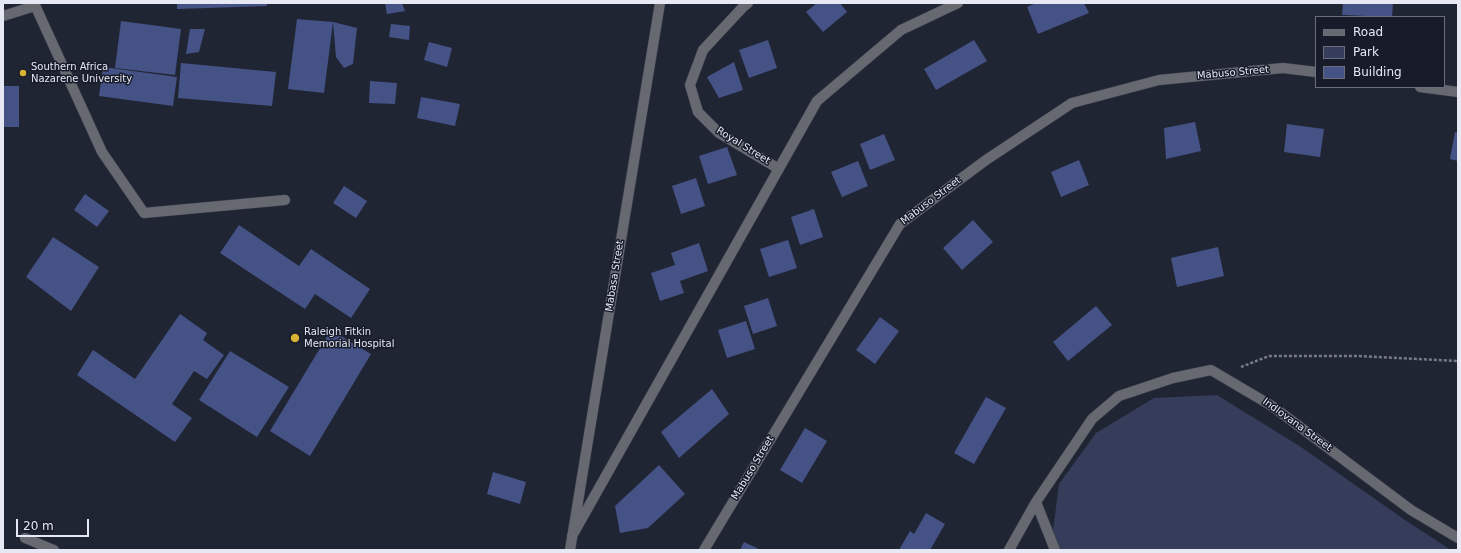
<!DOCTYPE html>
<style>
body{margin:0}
#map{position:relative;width:1461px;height:553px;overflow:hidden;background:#202534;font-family:"DejaVu Sans",sans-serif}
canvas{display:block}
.frame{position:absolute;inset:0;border:4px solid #e6e9f3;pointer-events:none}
.legend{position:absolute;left:1315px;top:16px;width:130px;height:72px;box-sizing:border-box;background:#171b2a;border:1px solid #6a6d7a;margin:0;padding:5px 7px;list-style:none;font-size:12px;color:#e6e9f3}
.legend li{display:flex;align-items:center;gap:8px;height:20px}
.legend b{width:20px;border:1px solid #6a6d7a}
.scale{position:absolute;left:16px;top:519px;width:73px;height:18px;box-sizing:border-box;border:2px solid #e6e9f3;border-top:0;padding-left:5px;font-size:12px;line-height:14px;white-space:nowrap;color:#e6e9f3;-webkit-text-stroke:3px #171b2a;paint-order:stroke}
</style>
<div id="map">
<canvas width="1461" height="553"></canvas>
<div class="frame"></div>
<ul class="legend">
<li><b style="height:5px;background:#676971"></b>Road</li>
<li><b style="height:11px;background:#353d5b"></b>Park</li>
<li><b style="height:11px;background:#455285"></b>Building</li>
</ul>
<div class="scale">20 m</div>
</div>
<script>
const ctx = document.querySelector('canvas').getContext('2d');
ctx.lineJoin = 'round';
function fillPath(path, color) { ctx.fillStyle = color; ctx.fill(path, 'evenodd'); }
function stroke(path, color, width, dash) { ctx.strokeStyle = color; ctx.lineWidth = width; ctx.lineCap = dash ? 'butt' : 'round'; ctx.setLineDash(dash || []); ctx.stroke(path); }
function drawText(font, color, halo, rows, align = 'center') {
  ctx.font = font + ' "DejaVu Sans",sans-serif'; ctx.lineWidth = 3; ctx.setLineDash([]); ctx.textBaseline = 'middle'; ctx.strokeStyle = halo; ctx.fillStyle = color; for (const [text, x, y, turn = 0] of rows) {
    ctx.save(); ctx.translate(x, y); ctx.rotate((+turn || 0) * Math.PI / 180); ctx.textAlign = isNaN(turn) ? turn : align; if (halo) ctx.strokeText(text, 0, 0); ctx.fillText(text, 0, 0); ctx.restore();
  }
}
const green = new Path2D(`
 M1217 395 1301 447 1405 520 1451 550H1056L1052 539 1059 484 1096 433 1154 398Z`);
const building = new Path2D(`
 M177 3H267V6L177 9Z
 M385 3H402L405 11 387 14Z
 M817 3H840L847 12 823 32 806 12Z
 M1036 3H1084L1089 13 1038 34 1027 7Z
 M1343 3H1393L1392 17 1342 15Z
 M297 19 333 22 324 93 288 89Z
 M121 21 181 29 175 75 115 68Z
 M333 22 357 28 353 64 344 68 336 57Z
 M391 24 410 26 409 40 389 37Z
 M190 29H205L199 52 186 54Z
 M768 40 777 68 749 78 739 50Z
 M974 40 987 61 936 90 924 69Z
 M429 42 452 48 447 67 424 60Z
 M734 62 743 90 719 98 707 77Z
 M181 63 276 72 272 106 178 98Z
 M103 67 177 77 173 106 99 96Z
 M370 81 397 83 395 104 369 103Z
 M3 86H19V127H3Z
 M421 97 460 104 455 126 417 118Z
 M1195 122 1201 151 1166 159 1164 128Z
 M1287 124 1324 129 1320 157 1284 152Z
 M1455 132 1458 133V161L1450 159Z
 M884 134 895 160 870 170 860 144Z
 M727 147 737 175 708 184 699 156Z
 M1079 160 1089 185 1061 197 1051 172Z
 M858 161 868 186 842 197 831 172Z
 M696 178 705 206 681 214 672 186Z
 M344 186 367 201 356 218 333 203Z
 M85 194 109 211 97 227 74 210Z
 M814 209 823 237 800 245 791 217Z
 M973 220 993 242 962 270 943 248Z
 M239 225 299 266 311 249 370 289 351 318 315 294 305 309 220 253Z
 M53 237 99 267 71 311 26 277Z
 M788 240 797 268 769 277 760 249Z
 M699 243 708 271 680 281 684 293 660 301 651 273 675 265 671 253Z
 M1218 247 1224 276 1177 287 1171 258Z
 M768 298 777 326 753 334 744 306Z
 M1096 306 1112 325 1068 361 1053 342Z
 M180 314 207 333 203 340 224 355 207 379 194 371 172 404 192 418 175 442 77 375 93 350 135 379Z
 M880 317 899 331 875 364 856 350Z
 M746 321 755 349 727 358 718 330Z
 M331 330 371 354 310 456 270 431Z
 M230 351 289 387 257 437 199 400Z
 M712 389 729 414 679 458 661 432Z
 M986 397 1006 408 974 464 954 453Z
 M805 428 827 441 802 483 780 470Z
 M659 465 685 494 648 528 620 533 615 506Z
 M493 472 526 482 520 504 487 494Z
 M926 513 945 524 930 550H899L910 531 914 534Z
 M744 542 761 550H740Z`);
const path = new Path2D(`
 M1241 367 1269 356H1357L1458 361`);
const lane = new Path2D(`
 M25 538 54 550`);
const street = new Path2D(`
 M34 3 102 152 144 213 285 200
 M748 3 743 7 703 50 690 85 698 112 719 133 779 169
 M3 16 35 6
 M1420 87 1458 92
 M1036 502 1055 550
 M572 536 817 101 901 30 958 3
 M570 550 660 3
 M704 550 900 224 986 160 1072 103 1159 80 1283 68 1316 72
 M1009 550 1036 502 1092 419 1119 396 1173 378 1211 370 1272 406 1411 510 1458 538`);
const markers = [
 [23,73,4,"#d9b334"],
 [295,338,5,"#d9b334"]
];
const poiNames = [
 ["Southern Africa",31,67],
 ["Nazarene University",31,79],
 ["Raleigh Fitkin",304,332],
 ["Memorial Hospital",304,344]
];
const streetNames = [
 ["Mabuso Street",1233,73,-5],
 ["Royal Street",743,146,32],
 ["Mabuso Street",931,201,-37],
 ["Mabasa Street",615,276,-81],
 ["Indlovana Street",1297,425,36],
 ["Mabuso Street",753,468,-59]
];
fillPath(green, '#353d5b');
fillPath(building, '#455285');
stroke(lane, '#3c404f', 11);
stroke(street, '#3c404f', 11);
stroke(path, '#777b88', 2.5, [3, 2]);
stroke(lane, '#676971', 10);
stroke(street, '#676971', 10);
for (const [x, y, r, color] of markers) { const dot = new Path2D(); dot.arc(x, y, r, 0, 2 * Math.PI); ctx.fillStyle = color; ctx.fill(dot); stroke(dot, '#171b2a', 1.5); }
drawText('10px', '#e6e9f3', '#171b2a', poiNames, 'left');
drawText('10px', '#e6e9f3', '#171b2a', streetNames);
</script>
